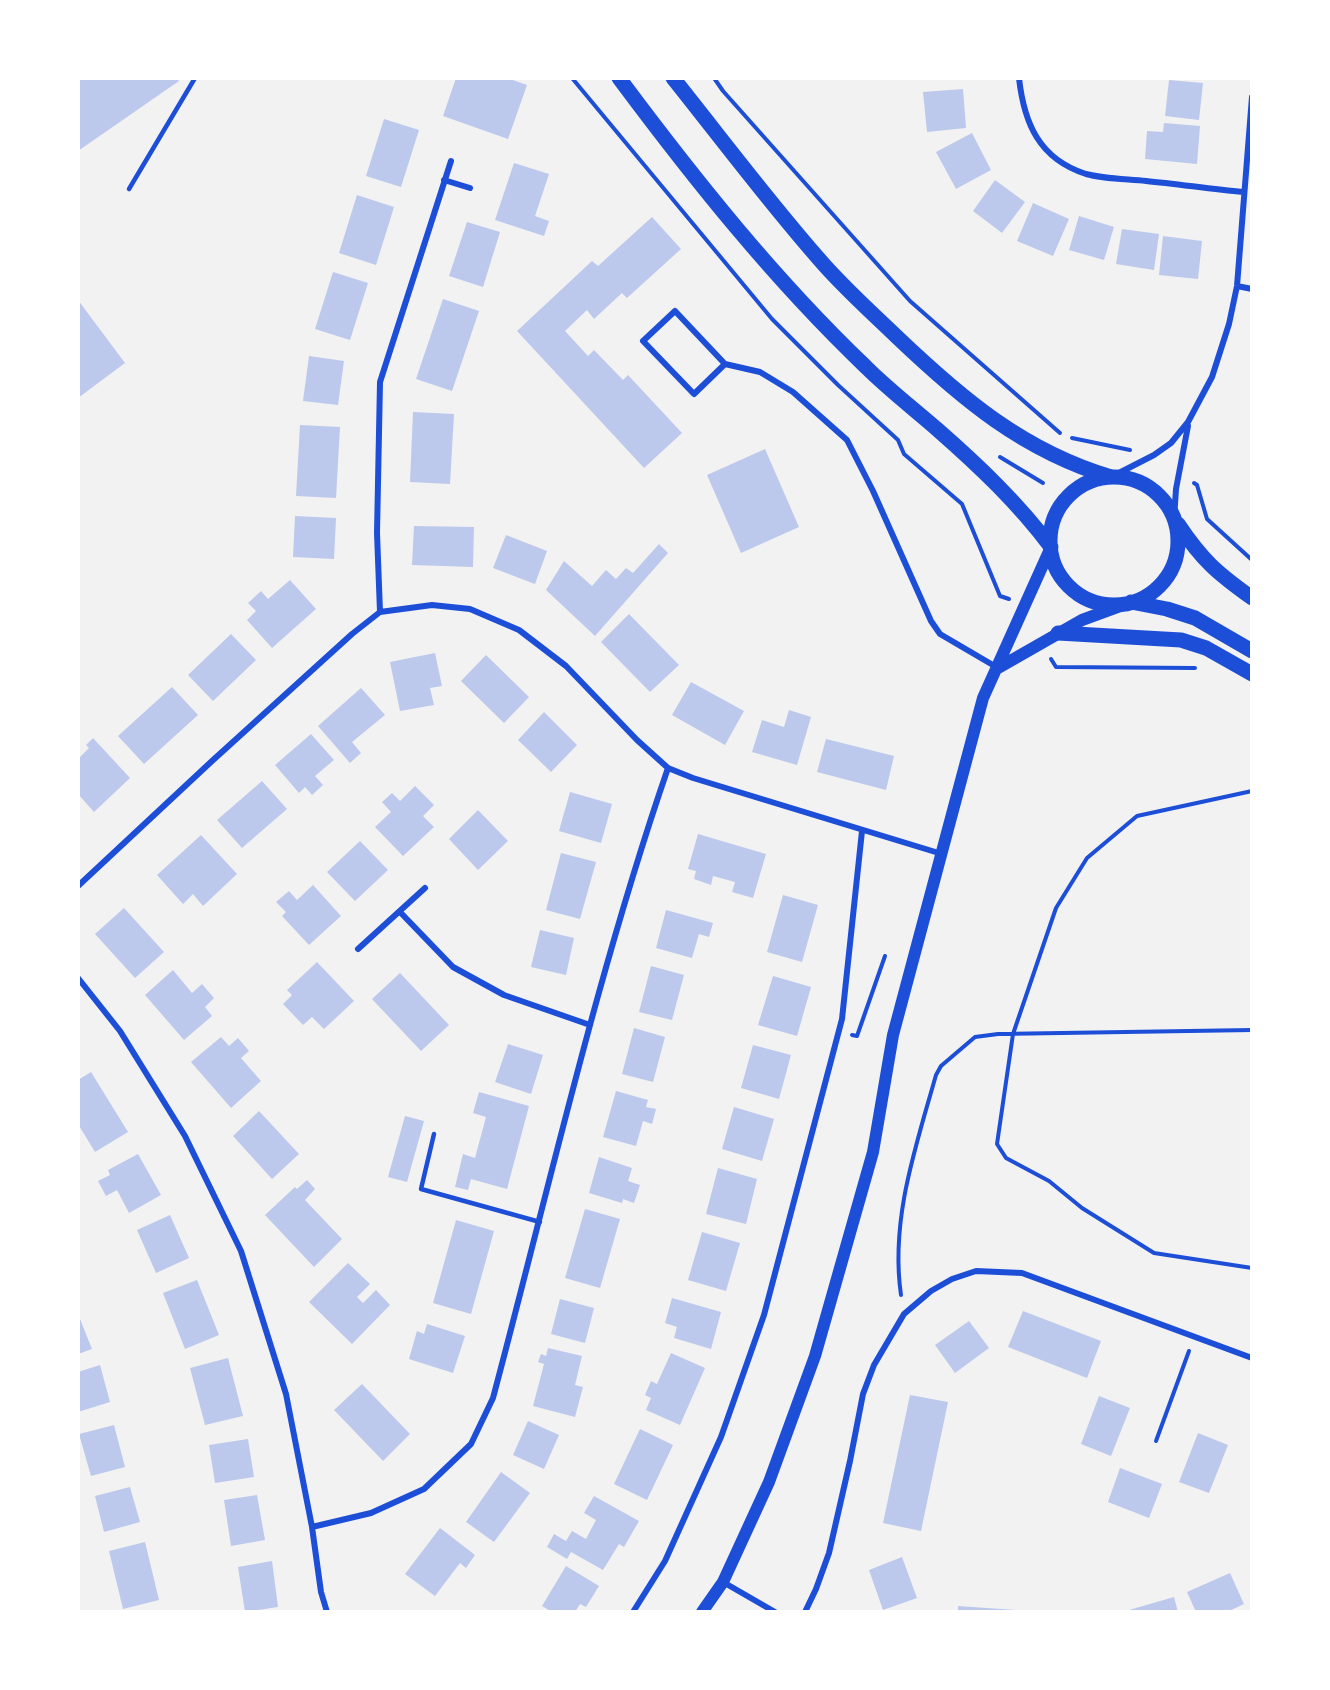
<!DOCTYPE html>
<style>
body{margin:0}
#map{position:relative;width:1330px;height:1690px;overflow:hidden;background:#f2f2f2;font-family:Quicksand,sans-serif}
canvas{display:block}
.frame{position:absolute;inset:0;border:80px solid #fff;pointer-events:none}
</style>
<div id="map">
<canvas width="1330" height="1690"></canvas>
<div class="frame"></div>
</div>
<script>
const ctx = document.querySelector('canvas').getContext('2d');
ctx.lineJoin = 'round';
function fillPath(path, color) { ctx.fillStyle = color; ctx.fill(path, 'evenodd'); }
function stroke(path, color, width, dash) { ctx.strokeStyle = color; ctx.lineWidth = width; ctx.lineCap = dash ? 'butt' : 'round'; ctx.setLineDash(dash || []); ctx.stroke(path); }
const building = new Path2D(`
 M78 78H177L179 81 78 151Z
 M456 78H507L527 85 508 139 443 116Z
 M1169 80 1203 83 1199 120 1165 116Z
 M963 89 966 128 927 132 923 92Z
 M384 119 419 130 401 187 366 176Z
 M1164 123 1200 126 1197 164 1145 159 1147 131 1163 132Z
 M972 133 991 170 956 189 936 152Z
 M514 163 549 174 535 216 549 221 544 236 495 220Z
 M995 180 1025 202 1002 233 973 211Z
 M357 195 394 207 376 265 339 253Z
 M1033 203 1069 219 1053 256 1017 241Z
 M1079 216 1114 227 1104 260 1069 250Z
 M652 217 681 249 627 298 622 293 594 319 587 310 565 331 588 356 594 350 623 380 628 375 682 433 644 468 517 331 592 261 598 266Z
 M467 222 500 232 483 287 449 276Z
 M1122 229 1159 234 1154 270 1116 264Z
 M1163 236 1202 241 1198 279 1159 275Z
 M333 272 368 283 350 340 315 329Z
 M443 299 479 311 452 391 416 379Z
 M78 300 125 363 78 398Z
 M309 356 344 361 338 405 303 401Z
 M413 412 454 414 450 484 410 482Z
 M300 425 340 427 336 498 296 496Z
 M765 449 799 527 741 553 707 475Z
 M295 516 336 518 334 559 293 557Z
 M414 526 474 527 473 567 412 565Z
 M506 535 547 551 535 584 493 568Z
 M659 544 668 553 595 636 546 590 564 561 592 586 606 570 616 579 626 568 633 573Z
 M290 580 316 609 272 648 247 620 256 611 248 603 261 591 268 599Z
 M629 614 679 665 650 692 601 642Z
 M231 634 256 660 213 701 188 675Z
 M435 653 442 686 430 688 434 705 400 711 390 662Z
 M486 655 529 697 504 723 461 681Z
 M691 682 744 711 725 745 672 715Z
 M172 687 198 715 144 764 118 736Z
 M361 688 385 715 352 742 361 753 350 763 318 726Z
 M789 710 811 717 797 765 752 752 762 720 784 727Z
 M544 712 577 745 551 772 518 740Z
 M311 734 334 760 315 776 323 785 312 795 305 787 299 793 275 765Z
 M93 738 130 778 94 812 78 794V759L89 748 86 745Z
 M826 739 894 756 886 790 817 772Z
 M262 781 287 809 242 848 217 820Z
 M415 786 434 805 423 816 434 827 403 856 375 827 391 812 382 802 392 793 400 801Z
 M570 792 612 804 601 843 559 831Z
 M478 810 508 841 478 870 449 839Z
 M698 834 766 854 753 898 732 892 735 882 713 876 711 885 694 879 696 871 688 869Z
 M201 835 237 874 203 906 193 894 183 904 157 875Z
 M360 841 388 870 355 901 327 872Z
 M561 853 596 862 580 919 546 910Z
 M313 885 341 916 309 945 282 916 286 912 276 902 289 891 297 900Z
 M783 895 818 905 802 962 767 952Z
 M124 908 164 952 135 978 95 934Z
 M666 910 713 923 709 937 699 934 692 958 656 948Z
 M540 930 574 938 566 975 531 967Z
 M317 962 354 1001 324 1029 312 1017 303 1025 283 1004 292 995 287 990Z
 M651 966 684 975 672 1020 639 1012Z
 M173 970 192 993 202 984 214 998 205 1007 212 1016 184 1040 145 995Z
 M400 973 449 1025 421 1051 372 999Z
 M773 976 811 987 797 1036 758 1025Z
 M634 1028 665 1037 653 1082 622 1074Z
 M221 1037 229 1046 238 1038 249 1051 241 1058 261 1081 231 1108 191 1062Z
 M508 1044 543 1055 531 1094 495 1082Z
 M753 1045 791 1055 779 1099 741 1088Z
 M91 1072 128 1132 95 1152 78 1124V1080Z
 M616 1091 648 1100 646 1107 656 1109 652 1124 643 1121 636 1146 603 1137Z
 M479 1092 529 1106 507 1189 471 1179 468 1190 455 1187 463 1154 475 1158 486 1117 473 1113Z
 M734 1107 774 1119 762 1161 722 1149Z
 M259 1111 299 1154 272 1179 233 1136Z
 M405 1116 424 1121 407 1182 388 1177Z
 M138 1154 161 1195 129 1213 117 1190 106 1196 98 1181 110 1175 108 1170Z
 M599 1157 632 1168 628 1181 640 1185 634 1203 623 1199 622 1203 589 1193Z
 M718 1168 757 1179 746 1224 706 1214Z
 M307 1180 315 1189 305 1200 342 1239 314 1267 265 1215 295 1187 297 1189Z
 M585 1209 620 1219 600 1288 565 1278Z
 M170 1215 189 1258 156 1273 137 1230Z
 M456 1220 494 1231 471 1314 433 1303Z
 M702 1232 740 1243 726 1291 688 1280Z
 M348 1263 370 1284 357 1297 363 1303 376 1290 390 1305 352 1344 309 1302Z
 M197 1280 219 1335 185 1349 163 1293Z
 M672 1298 721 1312 711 1349 674 1338 677 1327 665 1323Z
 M560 1299 594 1308 585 1343 551 1334Z
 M1023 1311 1101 1341 1087 1378 1008 1347Z
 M78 1314 92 1349 78 1354Z
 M969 1321 989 1348 955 1373 935 1345Z
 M427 1324 465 1336 453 1373 409 1359 417 1331 424 1334Z
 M548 1348 582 1356 575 1385 583 1387 575 1417 533 1406 544 1364 538 1362 541 1354 546 1356Z
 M671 1353 705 1368 680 1425 646 1410 651 1398 645 1395 651 1381 657 1384Z
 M228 1358 243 1416 205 1425 190 1368Z
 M100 1365 110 1402 78 1412V1372Z
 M362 1384 410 1434 383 1461 334 1410Z
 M910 1395 948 1402 921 1531 883 1523Z
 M1099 1396 1130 1408 1111 1456 1081 1444Z
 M528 1421 559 1435 544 1469 513 1455Z
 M114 1425 125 1467 91 1476 79 1434Z
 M640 1429 673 1445 647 1500 614 1484Z
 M1198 1433 1228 1445 1209 1493 1179 1482Z
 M248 1439 254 1477 215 1483 209 1445Z
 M1120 1468 1162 1484 1149 1518 1108 1502Z
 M501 1472 530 1493 494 1542 466 1522Z
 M130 1487 140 1522 104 1532 95 1496Z
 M257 1495 265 1540 231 1546 224 1500Z
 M594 1496 639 1521 624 1547 619 1544 603 1570 571 1552 567 1559 547 1547 554 1534 566 1541 572 1531 586 1539 596 1520 584 1513Z
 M440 1528 475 1555 466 1568 460 1563 435 1596 405 1574Z
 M145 1542 159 1600 123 1609 109 1551Z
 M902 1557 917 1598 883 1610 869 1570Z
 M272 1561 278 1607 245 1612 238 1567Z
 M566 1566 599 1586 586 1607 580 1604 575 1612H552L542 1606Z
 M1230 1573 1244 1604 1227 1612H1196L1187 1592Z
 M1174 1597 1178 1612H1129V1610Z
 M958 1606 1016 1610V1612H958Z`);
const path = new Path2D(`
 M572 78 772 319 838 385 898 440 904 454 962 504 1000 596 1009 599
 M714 78 723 91 910 301 1060 433
 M1072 438 1130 450
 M1000 457 1043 483
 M1194 483 1197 485 1207 519 1252 560
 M1051 659 1056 667 1195 668
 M1252 791 1137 816 1087 858 1056 908 1013 1034 997 1144 1006 1158 1049 1181 1082 1208 1154 1253 1252 1268
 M852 1035 857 1036 885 956
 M901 1295C890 1220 916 1146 936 1075L941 1066 975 1037 998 1034 1252 1030
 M1156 1441 1189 1351`);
const service = new Path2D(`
 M129 189 195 78
 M434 1134 421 1189 540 1222`);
const minor = new Path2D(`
 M1019 78C1024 123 1039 159 1086 174 1104 179 1127 179 1146 181 1178 184 1210 189 1243 192
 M444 180 470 188
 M1237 286 1252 289
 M725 364 694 394 643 341 675 311 725 364 760 372 793 392 847 440 873 491 931 621 940 634 998 668
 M1111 477 1154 455 1171 443 1188 422 1212 377 1229 324 1237 286 1252 97
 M1174 519 1176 489 1188 426
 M380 612 377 533 380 382 451 161
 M78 886 212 761 352 634 380 612 432 605 470 609 519 630 566 666 637 740 668 768 693 778 942 854
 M400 912 453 967 504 995 590 1025
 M358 949 425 888
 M78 978 120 1031 185 1136 241 1251 286 1394 312 1527 321 1592 327 1612
 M312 1527 371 1513 424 1489 471 1444 493 1398C549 1188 597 974 668 768
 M723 1582 775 1612
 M633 1612 665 1561 721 1437 764 1315 842 1019 862 831
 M805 1612 816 1589 829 1553 850 1461 863 1394 874 1365 904 1314 931 1291 952 1279 976 1271 1022 1273 1252 1358`);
const secondary = new Path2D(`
 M998 668 1082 620 1131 602
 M702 1612 723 1582 769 1482 815 1356 873 1152 893 1035 983 698 1051 547`);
const primary = new Path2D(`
 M619 78C695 180 774 279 866 367 888 389 914 409 938 430 979 466 1018 503 1051 547
 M673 78C721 138 768 201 819 259 842 286 870 311 896 336 961 398 1023 451 1111 477
 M1050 541a64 64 0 1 1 128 0a64 64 0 1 1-128 0Z
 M1178 524C1202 560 1217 573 1252 598
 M1131 602 1167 609 1195 618 1252 651
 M1058 633 1181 640 1206 648 1252 674`);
fillPath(building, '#bdc9ec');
stroke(path, '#1d4ed8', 4);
stroke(service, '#1d4ed8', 4.5);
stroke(minor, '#1d4ed8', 6);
stroke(secondary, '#1d4ed8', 12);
stroke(primary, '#1d4ed8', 15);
</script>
